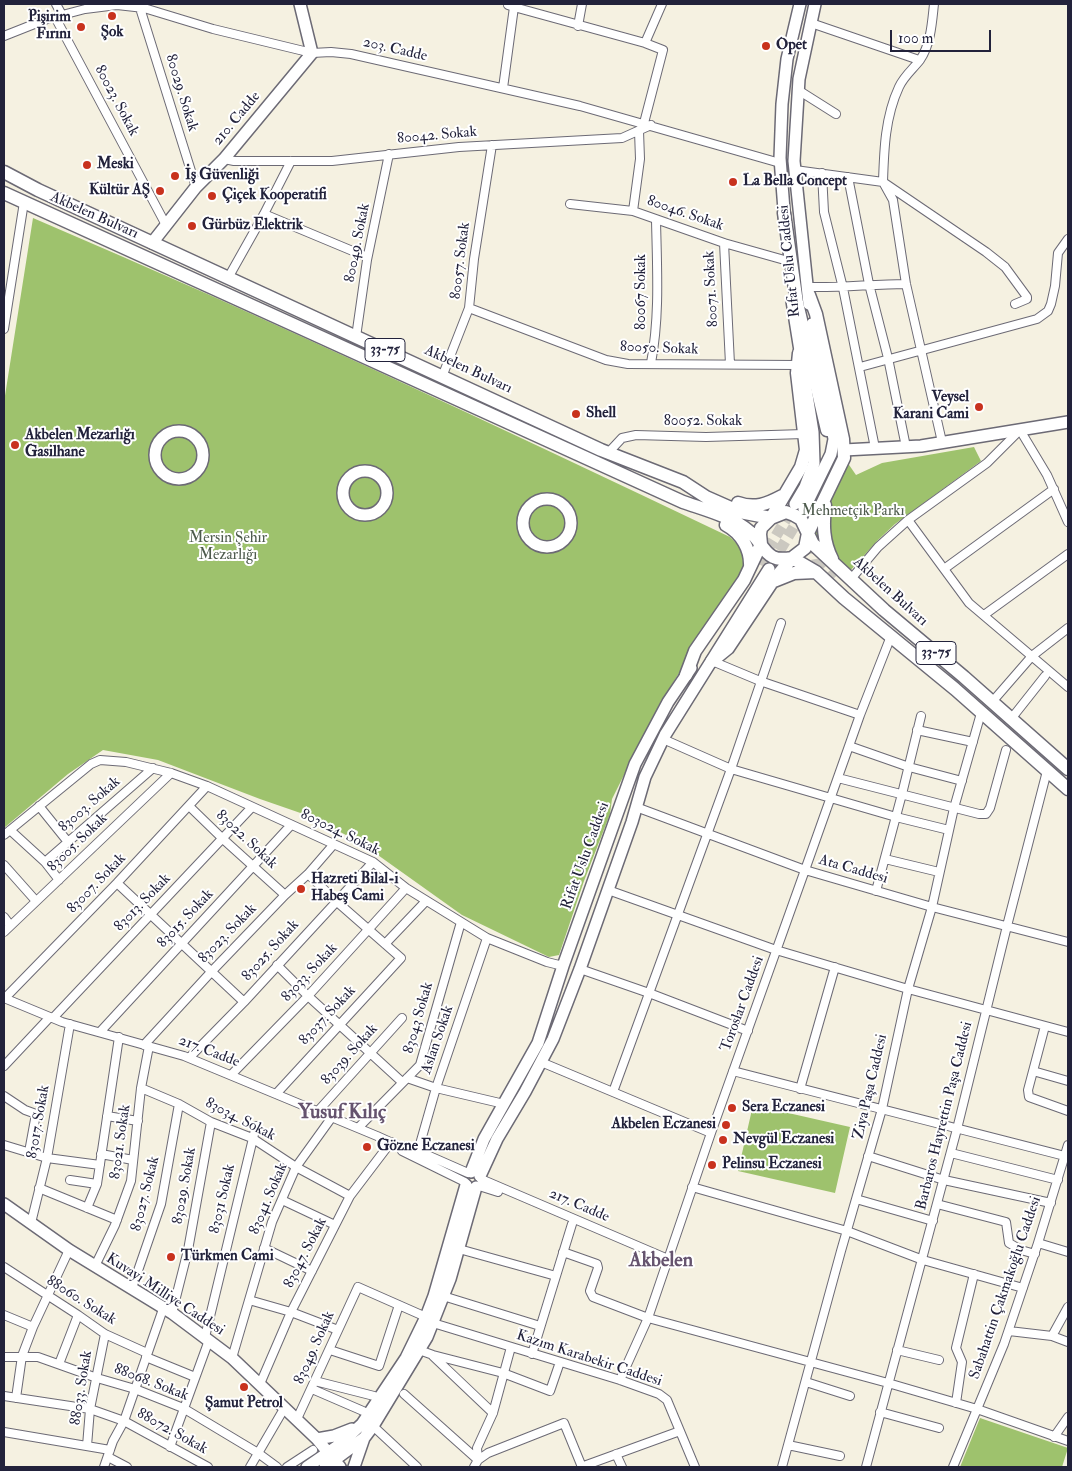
<!DOCTYPE html>
<meta charset="utf-8">
<style>
body{margin:0}
#map{position:relative;width:1072px;height:1471px;overflow:hidden;background:#f5f1e1;font-family:"IM FELL Double Pica",serif}
canvas{display:block}
.frame{position:absolute;inset:0;border:5px solid #22223b;pointer-events:none}
.scale{position:absolute;left:890px;top:30px;width:101px;height:22px;box-sizing:border-box;border:2px solid #22223b;border-top:0;padding-left:6px;font-size:15px;line-height:18px;white-space:nowrap;color:#22223b;-webkit-text-stroke:4px #fff;paint-order:stroke}
</style>
<div id="map">
<canvas width="1072" height="1471"></canvas>
<div class="frame"></div>
<div class="scale">100 m</div>
</div>
<script>
const ctx = document.querySelector('canvas').getContext('2d');
ctx.lineJoin = 'round';
function fillPath(path, color) { ctx.fillStyle = color; ctx.fill(path, 'evenodd'); }
function stroke(path, color, width, dash) { ctx.strokeStyle = color; ctx.lineWidth = width; ctx.lineCap = dash ? 'butt' : 'round'; ctx.setLineDash(dash || []); ctx.stroke(path); }
function drawText(font, color, halo, rows, align = 'center') {
  ctx.font = font + ' "IM FELL Double Pica",serif'; ctx.lineWidth = 4; ctx.setLineDash([]); ctx.textBaseline = 'middle'; ctx.strokeStyle = halo; ctx.fillStyle = color; for (const [text, x, y, turn = 0] of rows) {
    ctx.save(); ctx.translate(x, y); ctx.rotate((+turn || 0) * Math.PI / 180); ctx.textAlign = isNaN(turn) ? turn : align; if (halo) ctx.strokeText(text, 0, 0); ctx.fillText(text, 0, 0); ctx.restore();
  }
}
const green = new Path2D(`
 M33 218C268 318 499 427 730 537L746 552 748 563 659 705 612 799 610 814 584 881 559 955 549 957 462 915 361 843 312 817 260 799 158 760 103 750 68 774 4 828V402Z
 M974 447 981 461 895 524 878 540 850 571 818 546 813 532 845 459 856 475 882 463Z
 M753 1105 850 1127 835 1193 738 1171Z
 M980 1418 1068 1448 1062 1467H960Z`);
const secondaryTunnel = new Path2D(`
 M759 564 794 506
 M771 565 804 510`);
const primaryTunnel = new Path2D(`
 M814 541 818 563 833 579`);
const street = new Path2D(`
 M56 4 62 15
 M509 4 508 5 514 7 645 43 663 50 644 123
 M934 4C932 22 931 44 920 60 913 69 904 76 899 87 885 117 884 150 883 182L986 252 1005 267 1027 297V299L1015 304
 M140 8 196 187
 M55 17 166 225
 M811 23 919 60
 M578 26 582 4
 M4 36 47 19 85 9 117 5 144 8 213 29 312 53 331 52 351 54 580 106 780 163
 M645 43 662 4
 M503 88 514 7
 M798 90 836 114
 M224 159 234 161H332L459 147 622 138 651 125
 M795 170 883 182 893 200 906 284 942 442
 M822 173 824 212 843 288 875 448
 M848 177 869 284 888 358 906 447
 M570 204 633 211 724 243 788 261
 M633 211 640 159 639 131
 M264 214 367 257
 M724 243 730 364
 M228 278 264 214 291 161
 M808 287C841 288 873 284 906 284
 M469 308 606 360 628 364 798 365
 M4 329 24 202
 M356 337 367 260 389 154
 M651 363C660 316 657 268 656 220
 M860 367 1037 319 1048 311 1051 304 1055 286 1058 253 1068 239
 M442 377 469 308 474 259 492 145
 M608 453 622 438 636 435 706 437 804 434
 M1068 522 1047 475 1020 430 987 463 908 520 969 603 1068 687
 M944 569 1054 489
 M851 579 878 547 908 520
 M984 615 1068 554
 M712 661 760 681 860 715
 M992 702 1032 656 1068 628
 M1011 719 1045 676
 M917 730 973 742
 M663 739 731 769 896 817 949 830
 M849 746 909 767 962 781
 M838 778 979 814H986L990 808 1006 750
 M39 806 68 842
 M189 806 223 839 285 895
 M636 807 805 870 932 907 1068 942
 M10 830 45 862 59 880
 M4 835 91 764 100 760 126 762 171 773 207 786 373 862 406 888 487 938 547 962 563 966
 M885 859 939 872
 M45 862 153 768
 M4 865 36 901
 M117 883 244 1002
 M608 890 776 950 908 989 1068 1032
 M876 891 902 794 921 716
 M4 917 10 925
 M4 932 171 773
 M385 944 426 901
 M277 965 308 996 402 1082
 M580 969 649 993 748 1031
 M4 998 62 1022 184 1056 377 1136 399 1146H405L418 1151 468 1173
 M5 998 117 883 207 786
 M53 1018 252 807
 M1045 1026 1028 1090 1029 1097 1068 1111
 M100 1032 291 825
 M144 1045 212 971 285 895 308 874 334 844
 M189 1058 244 1002 373 862
 M541 1062 711 1133
 M4 1066 50 1017
 M733 1071 1065 1156
 M1033 1071 1068 1081
 M231 1075 308 996 406 888
 M407 1078 436 1088 504 1104
 M141 1088 179 1104 211 1122 252 1138 296 1167 350 1196
 M800 1089 835 967
 M613 1092 731 769 781 623
 M276 1094 401 958 336 901 308 874
 M4 1096 25 1110 36 1114 29 1152
 M318 1111 402 1018
 M107 1116 138 1121
 M358 1128 420 1065 461 922
 M4 1145 47 1158 100 1165
 M399 1146 402 1151 465 1182
 M418 1151 436 1088 487 938
 M951 1153 1058 1180
 M101 1154 133 1160
 M868 1156 944 1180 1051 1203
 M481 1179 668 1259
 M70 1180 97 1184 119 1037
 M479 1186 498 1192
 M692 1187 847 1231 923 1260 1023 1288
 M39 1188 117 1220
 M856 1199 933 1221
 M282 1200 335 1225
 M937 1204 1006 1222 1009 1243 1021 1250 1035 1254
 M87 1208 97 1184
 M31 1223 47 1158 70 1024
 M1038 1243 1068 1252
 M264 1248 312 1271
 M459 1249 556 1276
 M563 1252 597 1264 598 1268 590 1291 593 1297 648 1318 888 1383 977 1409 1068 1441
 M95 1266 115 1225 131 1181 141 1088 149 1046
 M4 1267 78 1315 105 1334 147 1353
 M132 1288 161 1204 179 1104
 M443 1296 540 1326
 M249 1300 291 1312 338 1330
 M172 1313 188 1250 211 1122
 M4 1315 33 1327
 M433 1323 620 1380 659 1394 667 1400 695 1467
 M1009 1331 1052 1336 1068 1342
 M1052 1336 1068 1307
 M205 1337 256 1126
 M330 1350 379 1366 399 1305
 M419 1350 433 1355 503 1373 550 1391 560 1362
 M897 1350 939 1360
 M532 1354 572 1224
 M433 1356 493 1413
 M4 1357H38L97 1378 135 1389 183 1408 258 1453 277 1467
 M146 1357 195 1377
 M232 1358 272 1222 296 1167 332 1117
 M59 1364 78 1315
 M620 1380 648 1318 711 1133 805 870 860 715 891 636
 M315 1381 374 1396
 M806 1382 850 1396
 M260 1384 291 1312 350 1196 391 1142
 M312 1389 363 1411
 M404 1394 478 1460
 M4 1396 90 1409 124 1421 208 1467
 M16 1398 22 1356 33 1327 69 1250
 M956 1403 962 1362 956 1348 974 1274
 M880 1412 939 1428
 M297 1419 358 1287 426 1317
 M373 1426 417 1467
 M4 1432 110 1450
 M1054 1437 1068 1417
 M788 1445 840 1456
 M87 1446 90 1409 105 1334
 M170 1447 209 1340
 M616 1454 622 1467
 M108 1457 127 1467
 M478 1460 477 1448 493 1413 511 1347
 M104 1467 113 1441 124 1421 163 1309
 M250 1467 285 1407
 M287 1467 313 1450
 M474 1467 478 1460 488 1453 564 1423 582 1467
 M581 1467 680 1431
 M782 1467 841 1251 882 1109 908 989 932 907 954 808 981 713
 M866 1467 957 1129 1007 926 1047 771
 M953 1467 1004 1344 1038 1243 1068 1145`);
const secondary = new Path2D(`
 M785 223 780 158 782 104 787 59 800 4
 M152 243 196 187 224 159 312 53 300 4
 M792 301 813 432 814 463 805 487 795 504
 M809 304 794 161 799 79 815 4
 M155 455a24 24 0 1 1 48 0a24 24 0 1 1-48 0Z
 M844 450 921 446 1068 422
 M343 493a22 22 0 1 1 44 0a22 22 0 1 1-44 0Z
 M523 523a24 24 0 1 1 48 0a24 24 0 1 1-48 0Z
 M804 509 831 454 834 439 812 324
 M471 1172 484 1139 538 1043 563 966 635 764 668 702 691 668
 M480 1176 497 1139 525 1092 553 1039 580 969 632 822 645 777 665 735 769 569
 M4 1204 69 1250 172 1313 232 1358 317 1439 340 1467
 M317 1439 334 1436 352 1429
 M307 1467 339 1445 362 1424 406 1358 426 1317 434 1296 466 1185
 M325 1467 364 1438 373 1426 427 1337 450 1279 476 1187
 M354 1467 364 1438`);
const primary = new Path2D(`
 M4 172 38 190 601 450 683 482 706 497 740 512 771 518 786 512 794 515 801 519 813 544 884 610 964 677 1068 769
 M4 193 683 502C706 510 731 516 750 532 759 539 763 552 773 557 779 560 785 559 792 558L816 572 844 598 955 689 1068 789
 M784 213 797 303 827 430
 M738 503C755 509 767 504 782 496
 M825 505C823 525 823 541 832 559
 M726 525C741 533 751 549 750 567
 M774 581 794 573 816 572
 M712 661 728 648 772 582 792 558 805 548 808 533 844 458 843 439 816 314 809 295
 M686 675 695 651 744 580 761 544 760 534 761 528 771 518 801 467 806 450 797 373 799 353`);
const markers = [
 [112,16,5,"#c8321e"],
 [81,27,5,"#c8321e"],
 [766,46,5,"#c8321e"],
 [87,165,5,"#c8321e"],
 [175,176,5,"#c8321e"],
 [733,182,5,"#c8321e"],
 [160,191,5,"#c8321e"],
 [212,196,5,"#c8321e"],
 [192,226,5,"#c8321e"],
 [979,407,5,"#c8321e"],
 [576,414,5,"#c8321e"],
 [15,445,5,"#c8321e"],
 [301,889,5,"#c8321e"],
 [732,1108,5,"#c8321e"],
 [726,1125,5,"#c8321e"],
 [723,1140,5,"#c8321e"],
 [367,1147,5,"#c8321e"],
 [712,1165,5,"#c8321e"],
 [171,1257,5,"#c8321e"],
 [244,1387,5,"#c8321e"]
];
const shields = [
 [385,350,40],
 [936,653,40]
];
const shieldNames = [
 ["33-75",385,350],
 ["33-75",936,653]
];
const poiNames = [
 ["Pişirim",71,18,"right"],
 ["Fırını",71,35,"right"],
 ["Şok",112,33,"center"],
 ["Opet",776,46],
 ["Meski",97,165],
 ["İş Güvenliği",185,176],
 ["La Bella Concept",743,182],
 ["Kültür AŞ",150,191,"right"],
 ["Çiçek Kooperatifi",222,196],
 ["Gürbüz Elektrik",202,226],
 ["Veysel",969,398,"right"],
 ["Karani Cami",969,415,"right"],
 ["Shell",586,414],
 ["Akbelen Mezarlığı",25,436],
 ["Gasilhane",25,453],
 ["Hazreti Bilal-i",311,880],
 ["Habeş Cami",311,897],
 ["Sera Eczanesi",742,1108],
 ["Akbelen Eczanesi",716,1125,"right"],
 ["Nevgül Eczanesi",733,1140],
 ["Gözne Eczanesi",377,1147],
 ["Pelinsu Eczanesi",722,1165],
 ["Türkmen Cami",181,1257],
 ["Şamut Petrol",244,1404,"center"]
];
const streetNames = [
 ["203. Cadde",395,50,13],
 ["80029. Sokak",181,93,73],
 ["80023. Sokak",116,101,62],
 ["210. Cadde",237,119,-50],
 ["80042. Sokak",437,136,-5],
 ["80046. Sokak",685,214,19],
 ["Akbelen Bulvarı",94,216,24],
 ["80049. Sokak",358,243,-79],
 ["80057. Sokak",461,261,-83],
 ["Rıfat Uslu Caddesi",790,261,-96],
 ["80071. Sokak",712,289,-93],
 ["80067 Sokak",642,292,-90],
 ["80050. Sokak",659,349,2],
 ["Akbelen Bulvarı",468,370,25],
 ["80052. Sokak",703,422],
 ["Akbelen Bulvarı",890,592,42],
 ["83003. Sokak",90,805,-41],
 ["803024. Sokak",340,833,26],
 ["83022. Sokak",246,840,43],
 ["83005. Sokak",78,843,-44],
 ["Rifat Uslu Caddesi",586,856,-70],
 ["Ata Caddesi",853,870,16],
 ["83007. Sokak",97,884,-46],
 ["83013. Sokak",143,903,-46],
 ["83015. Sokak",186,919,-47],
 ["83023. Sokak",228,934,-46],
 ["83025. Sokak",271,951,-48],
 ["83033. Sokak",310,973,-47],
 ["Toroslar Caddesi",743,1004,-70],
 ["83037. Sokak",328,1016,-47],
 ["83043 Sokak",419,1018,-74],
 ["Aslan Sokak",438,1040,-71],
 ["217. Cadde",209,1052,21],
 ["83039. Sokak",350,1055,-48],
 ["Ziya Paşa Caddesi",871,1087,-77],
 ["Barbaros Hayrettin Paşa Caddesi",945,1116,-76],
 ["83034. Sokak",240,1120,27],
 ["83017. Sokak",39,1122,-80],
 ["83021. Sokak",121,1142,-82],
 ["83029. Sokak",185,1186,-80],
 ["83027. Sokak",146,1194,-76],
 ["83031 Sokak",223,1199,-77],
 ["83041. Sokak",269,1199,-67],
 ["217. Cadde",579,1206,23],
 ["83047. Sokak",306,1253,-63],
 ["Sabahattin Çakmakoğlu Caddesi",1006,1288,-71],
 ["Kuvayi Milliye Caddesi",165,1295,33],
 ["88060. Sokak",81,1301,32],
 ["83049. Sokak",315,1348,-66],
 ["Kazım Karabekir Caddesi",589,1359,18],
 ["88068. Sokak",151,1383,21],
 ["88033. Sokak",82,1388,-81],
 ["88072. Sokak",172,1432,29]
];
const parkNames = [
 ["Mehmetçik Parkı",853,512],
 ["Mersin Şehir",228,539],
 ["Mezarlığı",228,556]
];
const districtNames = [
 ["Yusuf Kılıç",342,1114],
 ["Akbelen",661,1262]
];
fillPath(green, '#9ec26d');
stroke(secondaryTunnel, '#cbc8c0', 11, [11, 5.5]);
stroke(primaryTunnel, '#cbc8c0', 12, [12, 6]);
stroke(street, '#6c6a75', 10);
stroke(secondary, '#6c6a75', 14);
stroke(primary, '#6c6a75', 15);
stroke(street, '#fff', 8);
stroke(secondary, '#fff', 11);
stroke(primary, '#fff', 12);
for (const [x, y, r, color] of markers) { const dot = new Path2D(); dot.arc(x, y, r, 0, 2 * Math.PI); ctx.fillStyle = color; ctx.fill(dot); stroke(dot, '#fff', 2); }
for (const [x, y, w] of shields) { const box = new Path2D(); box.roundRect(x - w / 2, y - 11.5, w, 23, 4); ctx.fillStyle = '#fff'; ctx.fill(box); stroke(box, '#22223b', 1); }
drawText('bold 14px', '#22223b', null, shieldNames);
drawText('bold 15px', '#22223b', '#fff', poiNames, 'left');
drawText('15px', '#22223b', '#fff', streetNames);
drawText('15px', '#4d5a4c', '#fff', parkNames);
drawText('bold 20px', '#65536e', '#fff', districtNames);
</script>
